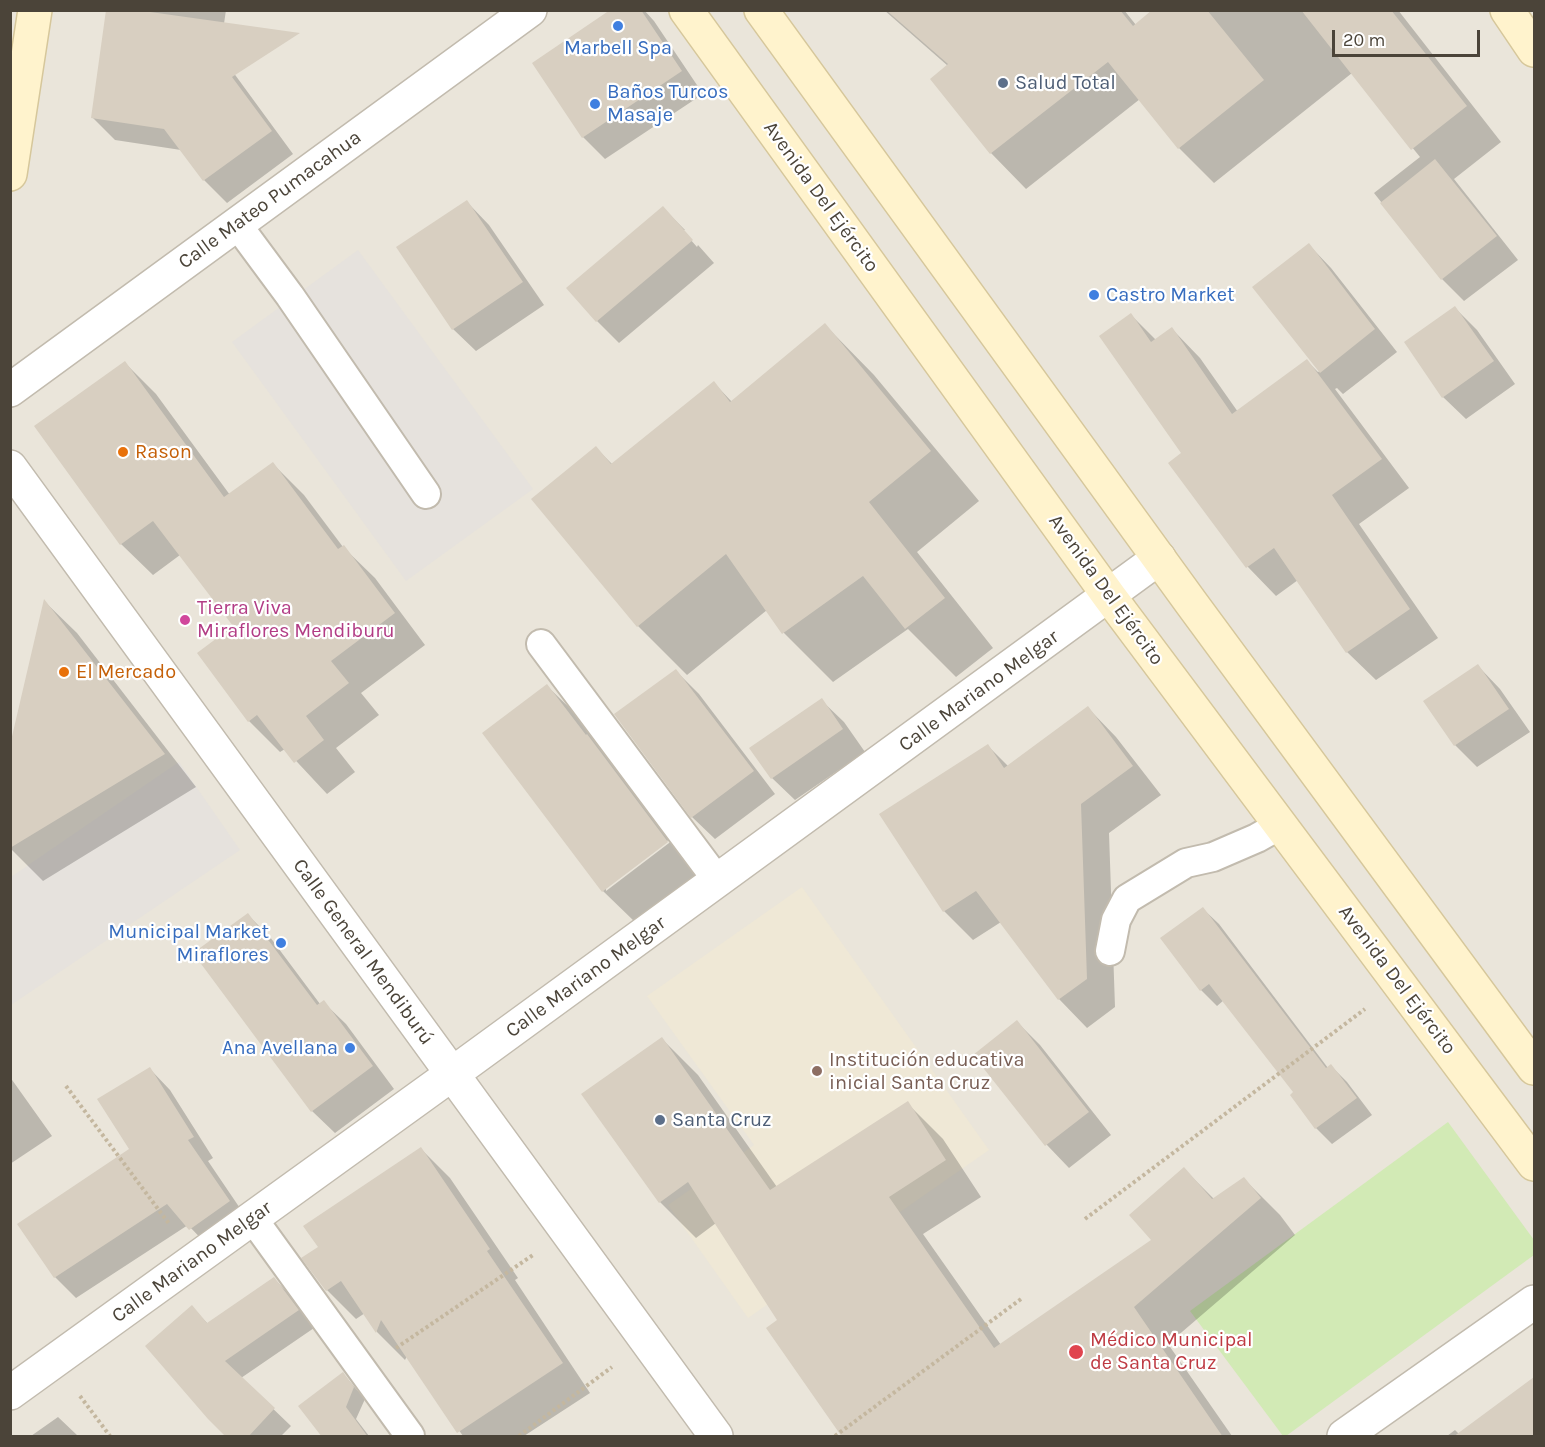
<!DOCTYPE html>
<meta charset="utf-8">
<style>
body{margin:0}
#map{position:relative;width:1545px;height:1447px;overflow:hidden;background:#f6f3ec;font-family:Karla,sans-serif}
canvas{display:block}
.frame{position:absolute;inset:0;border:12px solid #4b4439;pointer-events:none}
.scale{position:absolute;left:1332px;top:30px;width:148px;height:27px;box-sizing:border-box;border:3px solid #4b4439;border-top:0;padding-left:8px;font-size:18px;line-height:21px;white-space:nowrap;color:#4b4439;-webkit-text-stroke:4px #fff;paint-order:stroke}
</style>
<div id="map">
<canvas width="1545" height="1447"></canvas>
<div class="frame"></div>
<div class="scale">20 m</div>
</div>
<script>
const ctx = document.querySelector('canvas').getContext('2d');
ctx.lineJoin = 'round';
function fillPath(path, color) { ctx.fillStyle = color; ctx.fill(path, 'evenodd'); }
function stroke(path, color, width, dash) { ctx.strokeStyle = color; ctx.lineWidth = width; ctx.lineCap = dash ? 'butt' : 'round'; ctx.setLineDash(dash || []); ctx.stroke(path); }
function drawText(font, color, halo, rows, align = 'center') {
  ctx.font = font + ' Karla,sans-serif'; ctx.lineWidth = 4.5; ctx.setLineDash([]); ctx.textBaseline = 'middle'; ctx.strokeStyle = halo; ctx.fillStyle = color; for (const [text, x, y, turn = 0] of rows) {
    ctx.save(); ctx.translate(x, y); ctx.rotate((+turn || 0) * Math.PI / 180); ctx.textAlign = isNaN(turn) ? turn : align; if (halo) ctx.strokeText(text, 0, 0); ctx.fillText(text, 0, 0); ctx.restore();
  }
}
const residential = new Path2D(`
 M11 11H1534V1436H11Z`);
const industrial = new Path2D(`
 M358 250 533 489 406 581 232 342Z
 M179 762 240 850 11 1005V877Z`);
const education = new Path2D(`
 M802 887 989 1150 748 1318 668 1205 754 1145 647 996Z`);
const green = new Path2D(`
 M1448 1122 1534 1240V1255L1286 1436H1283L1190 1311Z`);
const shadow = new Path2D(`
 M131 10H226L219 58 233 72 293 154 227 203 204 180 181 150 115 140 93 118Z
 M613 10H644L654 21 703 94 605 159 583 137Z
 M884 10H1124L1136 25 1155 10H1398L1501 142 1454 179 1518 260 1464 301 1442 279 1374 193 1420 157 1352 73 1214 183 1179 148 1140 99 1026 189 991 153 932 79 948 66Z
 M467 202 489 225 544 305 476 351 453 329Z
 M663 208 685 230H682L697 247 698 245 714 263 619 343 597 321Z
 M1309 245 1331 268 1397 352 1343 394 1337 388 1335 389 1409 488 1359 524 1438 638 1376 680 1347 652 1298 580 1276 596 1248 567 1170 463 1183 454 1131 315 1156 340 1172 329 1200 358 1238 412 1307 361 1318 372 1320 371Z
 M1455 308 1477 330 1515 384 1466 419 1443 397Z
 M825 325 874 375 979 501 917 552 993 648 956 677 908 629 833 682 784 633 767 610 687 675 638 626 596 448 613 465 714 383 732 402Z
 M125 363 156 394 230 495 273 464 304 495 343 547 375 578 425 645 361 693 379 715 336 748 355 772 327 794 285 749 280 752 249 721 235 627 180 555 153 575 121 544Z
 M45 602 77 633 196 787 43 881 10 848V751Z
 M1478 666 1500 689 1530 732 1477 767 1455 745Z
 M676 671 699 694 775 794 715 839 692 817Z
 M547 686 580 718 671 838 606 887V891L673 840 699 875 636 923 603 891Z
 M821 700 844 722 865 752 795 800 772 778Z
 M1088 708 1116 737 1161 795 1109 833 1115 1007 1087 1028 1059 999 1001 922 973 940 944 911 881 814 988 746 1009 767Z
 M1203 909 1219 924 1328 1068 1331 1066 1347 1082 1372 1115 1332 1144 1316 1128 1295 1093 1224 1000 1217 1006 1201 990Z
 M248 915 270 937 320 1004 323 1002 346 1024 394 1089 335 1133 312 1111Z
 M1017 1022 1040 1045 1111 1135 1069 1168 1047 1145 975 1055Z
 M662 1039 698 1075 777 1187 907 1103 943 1139 981 1197 923 1234 1001 1345 1154 1241 1184 1169 1214 1199 1244 1179 1280 1215 1295 1235 1168 1344 1232 1436H844L779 1320 716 1223 696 1238 660 1202Z
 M149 1068 170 1090 213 1158 208 1161 250 1223 212 1250 188 1225 76 1298 55 1277 20 1224 131 1150Z
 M10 1077 52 1136 10 1164Z
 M421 1149 450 1178 518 1278 515 1280 590 1393 524 1436H463L407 1356 405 1360 377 1332 365 1313 356 1319 327 1290 304 1258 320 1247Z
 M274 1279 291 1296 314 1328 241 1378 291 1426 281 1436H228L192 1307 208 1324Z
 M343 1374 365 1399 356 1419 369 1436H323Z
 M1534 1379V1436H1447L1455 1430 1459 1434Z
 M58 1417 78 1436H31Z`);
const building = new Path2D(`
 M106 10H136L300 33 232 77 272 131 203 181 164 129 91 118Z
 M610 10H641L682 71 582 138 532 63Z
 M886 10H1120L1133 26 1152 10H1207L1264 80 1178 149 1108 62 990 154 930 79 948 64Z
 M1301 10H1391L1467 106 1411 150Z
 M1435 159 1497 236 1441 280 1380 203Z
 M467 200 523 282 452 330 396 247Z
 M663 206 693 240 596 322 566 288Z
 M1309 243 1375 329 1320 373 1252 287Z
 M1455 306 1494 361 1442 398 1404 342Z
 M1131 313 1151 342 1172 327 1232 414 1307 359 1382 459 1332 495 1410 609 1346 653 1274 548 1246 568 1168 463 1181 453 1099 336Z
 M825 323 931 451 869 502 945 598 905 629 863 576 782 634 726 554 637 627 531 499 596 446 611 464 714 381 730 402Z
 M125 361 224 497 273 462 338 549 344 545 395 613 331 661 349 683 306 716 324 740 294 763 257 715 248 722 197 653 233 626 153 521 120 545 34 426Z
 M44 599 165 754 10 848V745Z
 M1478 664 1509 709 1454 746 1423 701Z
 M676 669 754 771 691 818 614 714Z
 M547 684 586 735 587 734 668 842 602 892 482 733Z
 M822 698 843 729 771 779 749 748Z
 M1088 706 1133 766 1081 804 1087 979 1058 1000 976 891 943 912 879 814 988 744 1004 768Z
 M1203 907 1326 1068 1331 1064 1357 1098 1315 1129 1290 1095 1293 1092 1209 984 1200 991 1160 938Z
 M248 913 317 1005 324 1000 373 1066 311 1112 193 953Z
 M1017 1020 1089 1112 1045 1146 973 1055Z
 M662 1037 770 1190 908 1101 946 1160 889 1197 994 1348 1151 1240 1129 1215 1184 1167 1212 1199 1244 1177 1261 1198 1134 1307 1223 1437H842L766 1328 777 1320 688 1182 659 1203 581 1094Z
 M150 1067 194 1137 188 1140 230 1201 189 1230 167 1204 54 1278 17 1224 129 1149 97 1099Z
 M421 1147 490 1249 487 1251 563 1363 457 1433 381 1320 376 1333 341 1281 326 1291 301 1258 318 1247 303 1226Z
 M274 1277 299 1310 225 1361 275 1408 248 1437H226L208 1419 145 1346 192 1305 207 1323Z
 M343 1372 354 1387 346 1407 368 1437H322L298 1406Z
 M1534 1377V1437H1453Z`);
const path = new Path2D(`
 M66 1086 170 1225
 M1085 1219 1365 1009
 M396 1348 533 1255
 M80 1396 110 1436
 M519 1436 612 1367
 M835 1436 1021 1299`);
const lane = new Path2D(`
 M236 223 290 296 426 494
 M541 644 718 881
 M1110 951 1116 920 1127 899 1186 863 1213 857 1257 838 1280 825
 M253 1219 410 1436`);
const street = new Path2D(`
 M10 390 530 10
 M10 467 716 1436
 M10 1393 452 1074 1159 558
 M1344 1436 1534 1302`);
const secondary = new Path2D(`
 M686 10 1109 596 1534 1164
 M761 10 1192 604 1534 1068
 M1507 10 1534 50
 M10 174 35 10`);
const markers = [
 [618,26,6,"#3f7fe0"],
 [1003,83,6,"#5c6f8a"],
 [595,104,6,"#3f7fe0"],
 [1094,295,6,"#3f7fe0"],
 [123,452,6,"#e8710a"],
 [185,620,6,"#d1479c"],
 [64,672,6,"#e8710a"],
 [281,943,6,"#3f7fe0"],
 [350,1048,6,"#3f7fe0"],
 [817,1071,6,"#8d6e63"],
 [660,1120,6,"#5c6f8a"],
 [1076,1352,8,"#e0444e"]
];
const shopNames = [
 ["Marbell Spa",618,48,"center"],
 ["Baños Turcos",607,92],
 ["Masaje",607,115],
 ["Castro Market",1106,295],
 ["Municipal Market",269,932,"right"],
 ["Miraflores",269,955,"right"],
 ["Ana Avellana",338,1048,"right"]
];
const serviceNames = [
 ["Salud Total",1015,83],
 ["Santa Cruz",672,1120]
];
const streetNames = [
 ["Avenida Del Ejército",821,197,54],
 ["Calle Mateo Pumacahua",270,200,-36],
 ["Avenida Del Ejército",1106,590,54],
 ["Calle Mariano Melgar",979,691,-36],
 ["Calle General Mendiburú",363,952,54],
 ["Calle Mariano Melgar",586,977,-36],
 ["Avenida Del Ejército",1397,980,53],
 ["Calle Mariano Melgar",192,1262,-36]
];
const foodNames = [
 ["Rason",135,452],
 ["El Mercado",76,672]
];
const hotelNames = [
 ["Tierra Viva",197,608],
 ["Miraflores Mendiburu",197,631]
];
const educationNames = [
 ["Institución educativa",829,1060],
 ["inicial Santa Cruz",829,1083]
];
const healthNames = [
 ["Médico Municipal",1090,1340],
 ["de Santa Cruz",1090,1363]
];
fillPath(residential, '#eae5da');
fillPath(industrial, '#e6e2dd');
fillPath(education, '#efe8d6');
fillPath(green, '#d2eab5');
fillPath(shadow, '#0003');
fillPath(building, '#d8cfc1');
stroke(lane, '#c2bbae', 32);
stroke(street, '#c2bbae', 36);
stroke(secondary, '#d6c79b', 36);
stroke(path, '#c4b79f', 4, [3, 3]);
stroke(lane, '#fff', 28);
stroke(street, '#fff', 33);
stroke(secondary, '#fff3cd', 33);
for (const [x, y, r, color] of markers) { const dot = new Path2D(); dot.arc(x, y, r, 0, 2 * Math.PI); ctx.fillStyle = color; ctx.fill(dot); stroke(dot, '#fff', 2); }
drawText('20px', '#366cbe', '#fff', shopNames, 'left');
drawText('20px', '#4e5e75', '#fff', serviceNames, 'left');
drawText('20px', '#4b4439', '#fff', streetNames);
drawText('20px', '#c56008', '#fff', foodNames, 'left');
drawText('20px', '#b23c85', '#fff', hotelNames, 'left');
drawText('20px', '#785e54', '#fff', educationNames, 'left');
drawText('20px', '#be3a42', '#fff', healthNames, 'left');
</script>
